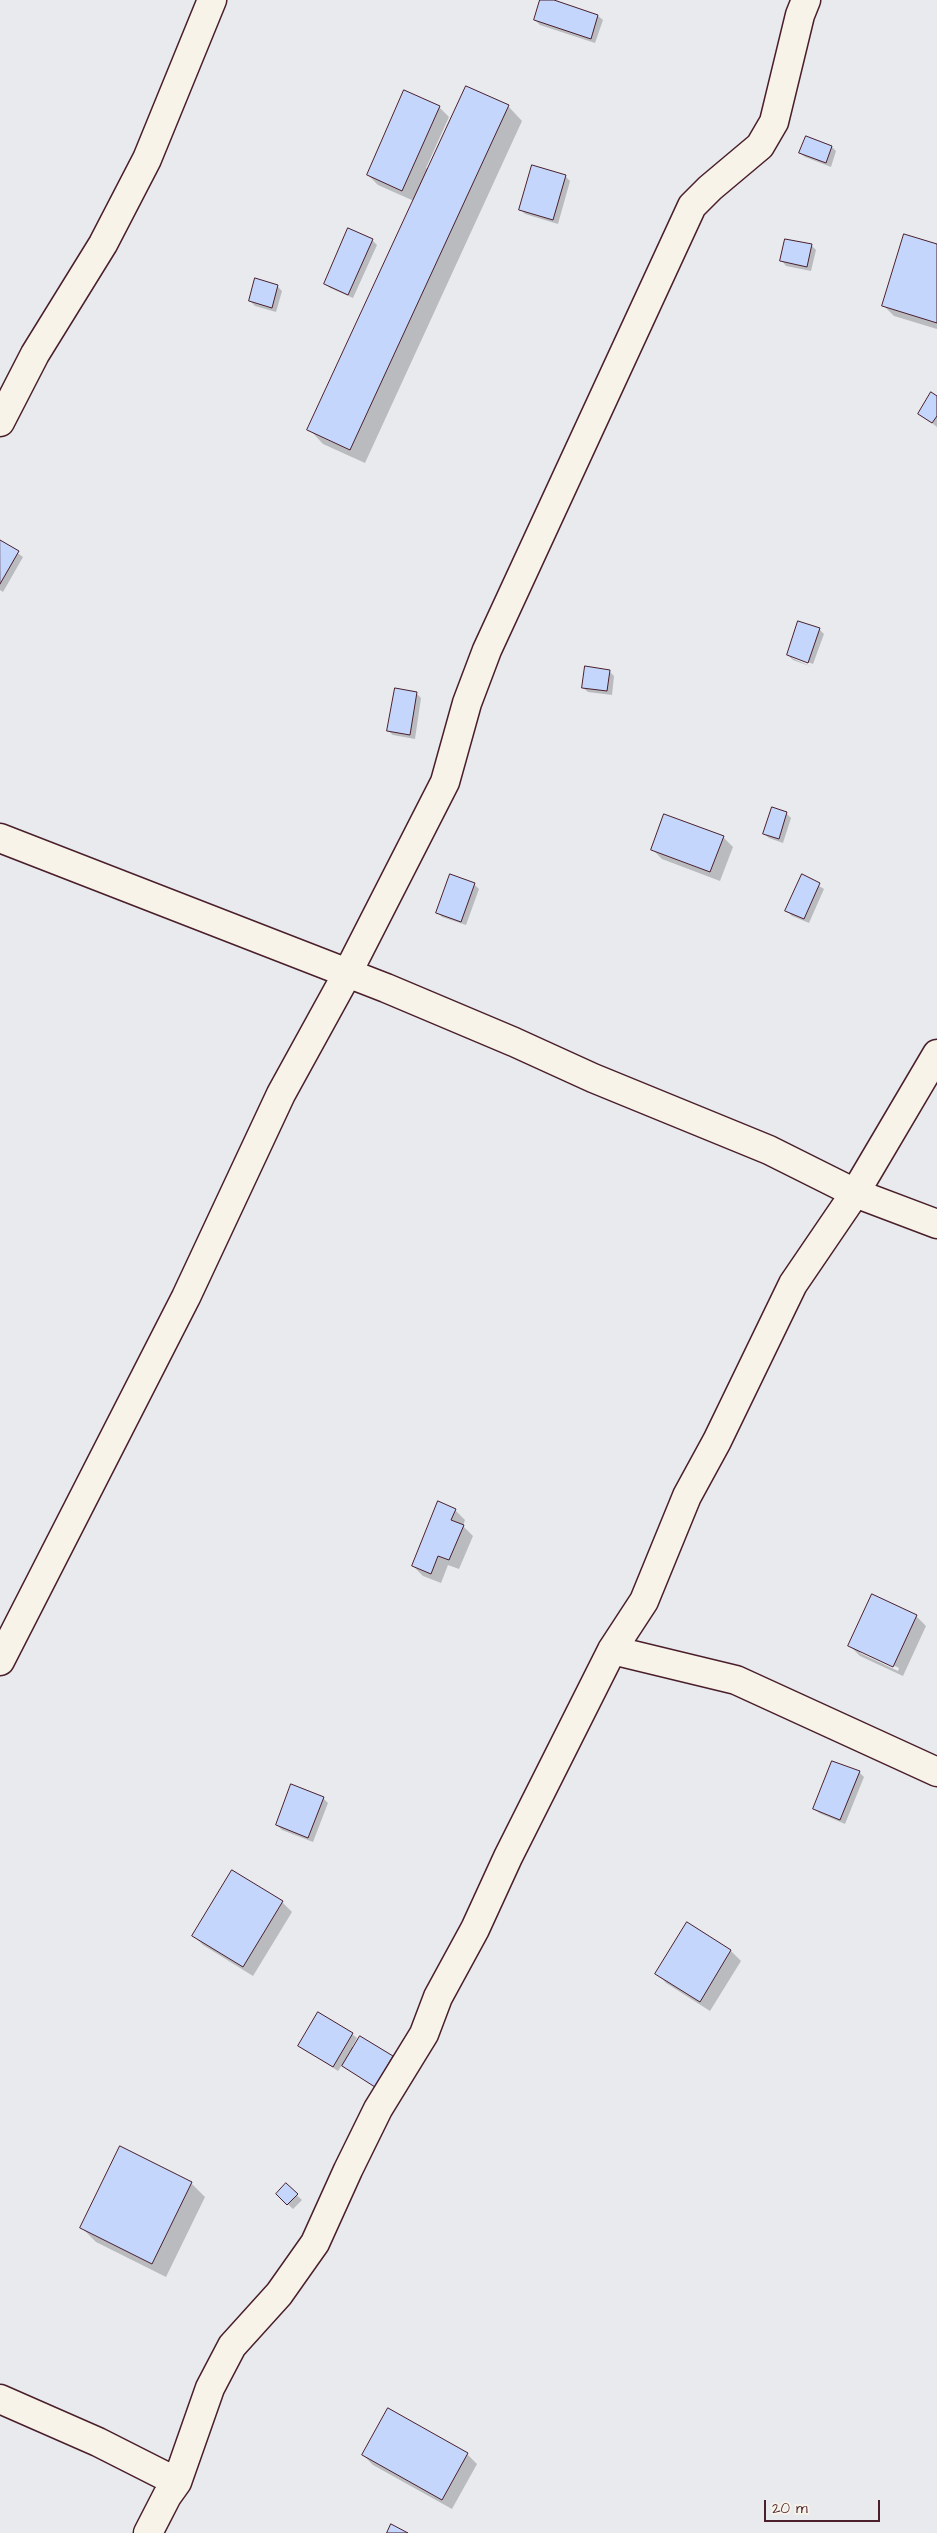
<!DOCTYPE html>
<style>
body{margin:0}
#map{position:relative;width:937px;height:2533px;overflow:hidden;background:#e8eaee;font-family:"Architects Daughter",sans-serif}
canvas{display:block}
.scale{position:absolute;left:764px;top:2500px;width:116px;height:22px;box-sizing:border-box;border:2px solid #4a1f2b;border-top:0;padding-left:6px;font-size:15px;line-height:18px;white-space:nowrap;color:#4a1f2b;-webkit-text-stroke:4px #f7f3e8;paint-order:stroke}
</style>
<div id="map">
<canvas width="937" height="2533"></canvas>
<div class="scale">20 m</div>
</div>
<script>
const ctx = document.querySelector('canvas').getContext('2d');
ctx.lineJoin = 'round';
function fillPath(path, color) { ctx.fillStyle = color; ctx.fill(path, 'evenodd'); }
function stroke(path, color, width, dash) { ctx.strokeStyle = color; ctx.lineWidth = width; ctx.lineCap = dash ? 'butt' : 'round'; ctx.setLineDash(dash || []); ctx.stroke(path); }
const shadow = new Path2D(`
 M541 0H550L598 16 603 20 595 43 540 25 535 20Z
 M508 106 522 121 365 463 323 444 309 429 414 201 378 185 368 175 439 107 449 117 426 168 429 169Z
 M832 147 836 151 831 167 805 157 800 153Z
 M565 176 570 181 558 224 525 214 520 209Z
 M372 240 377 245 353 298 330 288 325 283Z
 M811 245 816 250 811 271 786 266 782 261Z
 M937 245V329L894 316 884 306Z
 M277 286 282 291 276 312 255 306 250 301Z
 M937 397V427L920 414Z
 M0 541 23 557 3 592 0 590Z
 M819 629 824 634 813 664 792 656V658L812 667 793 660 788 655Z
 M609 671 614 676 612 695 588 692 583 688Z
 M417 694 421 698 415 739 393 735 388 731Z
 M773 809 787 814 791 818 783 843 769 838 764 834Z
 M723 837 733 847 720 881 662 859 652 849Z
 M803 876 824 889 809 923 792 916 787 911Z
 M474 884 479 889 466 925 442 917 437 912Z
 M455 1510 465 1520 463 1526 473 1536 459 1569 448 1565 441 1583 423 1576 413 1566Z
 M916 1616 926 1626 903 1676 860 1656 850 1646ZM860 1650 899 1668 898 1671 860 1653Z
 M859 1772 864 1777 845 1824 819 1813 815 1809Z
 M323 1798 328 1803 313 1842 282 1830 277 1825Z
 M282 1902 292 1912 253 1976 203 1945 194 1936Z
 M687 1924 731 1951 741 1961 710 2011 666 1983 657 1973Z
 M352 2034 357 2038 352 2047 392 2057 397 2062 380 2091 342 2065 338 2071 300 2046Z
 M191 2183 205 2197 166 2277 96 2242 82 2228Z
 M286 2185 302 2200 293 2209 277 2194Z
 M389 2410 467 2454 477 2464 452 2509 373 2465 363 2455Z`);
const building = new Path2D(`
 M540 0H554L598 15 591 39 534 20Z
 M466 86 509 105 350 450 307 430Z
 M404 90 440 106 402 191 367 175Z
 M806 136 832 146 826 163 799 153Z
 M532 165 566 175 553 220 519 210Z
 M348 228 373 239 348 295 324 284Z
 M904 234 937 244V323L882 306Z
 M785 239 812 244 807 267 780 261Z
 M255 278 278 285 272 308 249 301Z
 M931 392 937 396V416L932 423 918 414Z
 M0 540 19 551 0 584Z
 M798 621 820 628 808 663 787 655Z
 M585 666 610 670 607 691 582 688Z
 M395 688 417 692 410 735 387 731Z
 M772 807 787 812 779 839 763 834Z
 M664 814 724 836 710 872 651 850Z
 M450 874 475 883 461 922 436 913Z
 M802 874 820 883 804 919 785 911Z
 M438 1501 456 1509 451 1520 464 1525 449 1560 438 1556 431 1574 412 1566Z
 M872 1594 917 1615 893 1667 848 1646Z
 M832 1761 860 1771 840 1820 813 1809Z
 M291 1784 324 1797 308 1838 276 1825Z
 M232 1870 283 1901 243 1967 192 1936Z
 M687 1922 731 1950 700 2002 655 1974Z
 M318 2012 353 2033 333 2067 298 2046Z
 M360 2036 393 2056 375 2087 342 2066Z
 M120 2146 192 2182 152 2264 80 2228Z
 M286 2183 298 2194 287 2205 276 2194Z
 M388 2408 468 2453 442 2500 362 2455Z
 M391 2524 408 2533H387Z`);
const minor = new Path2D(`
 M0 422 35 354 103 244 147 159 212 0
 M0 838 386 988 514 1042 593 1078 769 1150 855 1193 937 1224
 M612 1650 736 1680 937 1772
 M0 1661 186 1297 281 1094 347 974 445 782 467 703 487 650 692 206 710 188 760 146 774 122 800 15 806 0
 M0 2399 98 2442 177 2482
 M148 2533 167 2496 177 2482 210 2388 232 2346 279 2294 315 2243 348 2170 378 2109 424 2034 438 1997 475 1929 508 1857 612 1650 644 1601 687 1496 717 1441 793 1284 855 1193 937 1054`);
fillPath(shadow, '#0003');
fillPath(building, '#c4d6fc');
stroke(building, '#4a1f2b', 1);
stroke(minor, '#4a1f2b', 31);
stroke(minor, '#f7f3e8', 28);
</script>
